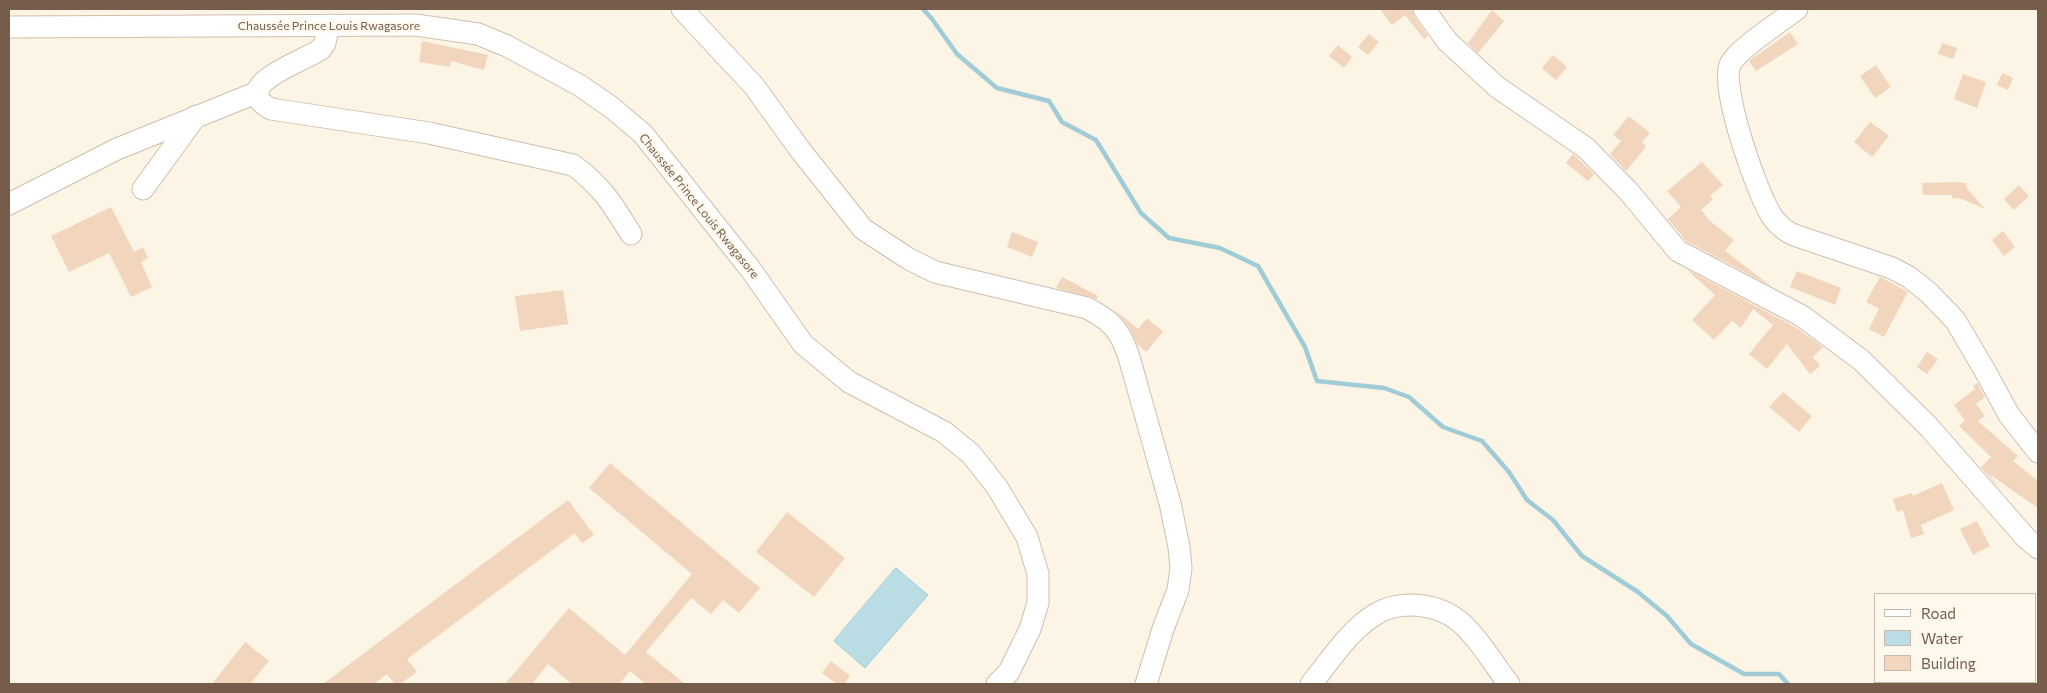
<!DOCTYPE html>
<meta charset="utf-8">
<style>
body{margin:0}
#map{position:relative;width:2047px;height:693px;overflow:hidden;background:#fcf4e5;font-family:Commissioner,sans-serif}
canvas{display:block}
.frame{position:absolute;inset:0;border:10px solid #755c4b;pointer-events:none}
.legend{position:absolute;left:1874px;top:593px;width:162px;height:90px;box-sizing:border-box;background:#fff8ec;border:1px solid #c8baac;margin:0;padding:6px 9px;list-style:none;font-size:15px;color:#755c4b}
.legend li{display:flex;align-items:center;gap:10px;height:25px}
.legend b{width:25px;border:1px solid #c8baac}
</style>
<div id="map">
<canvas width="2047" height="693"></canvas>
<div class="frame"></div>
<ul class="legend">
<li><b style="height:6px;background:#fff"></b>Road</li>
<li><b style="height:14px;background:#badde5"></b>Water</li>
<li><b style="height:14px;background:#f1d5bd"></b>Building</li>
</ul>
</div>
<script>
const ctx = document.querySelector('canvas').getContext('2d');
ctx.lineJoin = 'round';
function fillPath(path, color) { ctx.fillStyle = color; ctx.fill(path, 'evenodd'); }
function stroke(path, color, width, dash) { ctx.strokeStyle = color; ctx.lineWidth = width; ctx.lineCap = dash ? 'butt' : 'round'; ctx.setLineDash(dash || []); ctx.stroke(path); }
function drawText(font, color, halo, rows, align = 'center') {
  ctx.font = font + ' Commissioner,sans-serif'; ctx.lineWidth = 5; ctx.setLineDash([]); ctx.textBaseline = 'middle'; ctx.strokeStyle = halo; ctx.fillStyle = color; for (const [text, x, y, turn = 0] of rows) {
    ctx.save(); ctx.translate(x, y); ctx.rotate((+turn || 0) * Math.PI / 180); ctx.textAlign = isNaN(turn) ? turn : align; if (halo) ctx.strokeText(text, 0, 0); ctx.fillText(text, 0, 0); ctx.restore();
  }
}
const water = new Path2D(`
 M896 568 928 595 865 668 834 641Z`);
const stream = new Path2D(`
 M923 9 932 19 957 54 997 88 1049 101 1062 122 1096 140 1141 213 1169 238 1220 248 1258 266 1305 347 1317 381 1384 388 1409 397 1443 427 1482 441 1509 472 1527 500 1553 520 1582 556 1638 592 1667 616 1691 644 1744 674H1779L1788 684`);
const building = new Path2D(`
 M1380 9H1412L1414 16 1428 36 1424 39 1405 15 1392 25Z
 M1492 10 1504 21 1478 53 1468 43Z
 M1790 32 1798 44 1756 71 1749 61Z
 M1369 34 1379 42 1368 55 1358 47Z
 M422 41 488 55 484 70 451 61 450 67 419 62Z
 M1942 43 1957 48 1953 59 1938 54Z
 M1338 45 1352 57 1344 68 1329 56Z
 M1553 55 1567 67 1556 80 1542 68Z
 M1876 65 1891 87 1875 98 1860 76Z
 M2002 73 2013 78 2008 90 1997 85Z
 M1963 74 1986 82 1977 108 1954 99Z
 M1629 116 1650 133 1642 142 1646 147 1626 171 1610 154 1621 141 1613 135Z
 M1870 122 1889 136 1872 157 1854 142Z
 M1573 154 1594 174 1588 181 1566 163Z
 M1702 162 1723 185 1710 196 1713 199 1701 210 1710 221 1734 240 1725 251 1771 286 1686 241 1668 219 1681 207 1667 191Z
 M1953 182 1966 183V187L1985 209 1962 199 1952 198V195H1923L1922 183Z
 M2019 185 2029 196 2014 210 2004 199Z
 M111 207 134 252 143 247 148 258 141 262 152 287 131 297 109 253 69 272 51 236Z
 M2003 231 2015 247 2004 256 1992 240Z
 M1012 232 1038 242 1032 257 1007 247Z
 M1686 269 1795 327 1823 347 1813 357 1820 366 1810 374 1787 344 1767 369 1749 354 1773 325 1753 309 1741 328 1732 321 1714 340 1692 320 1715 295Z
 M1797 271 1841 288 1835 305 1790 287Z
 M1062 277 1098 296 1097 299 1056 288Z
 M1880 277 1908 292 1884 337 1869 329 1879 309 1866 302Z
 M563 290 568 324 520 331 515 296Z
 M1115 310 1138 329 1147 318 1163 332 1146 352 1138 345 1128 326Z
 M1927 352 1938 359 1927 374 1917 367Z
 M1977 383 1985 397 1976 404 1985 416 1978 421 2018 456 2013 461 2038 481V508L1989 474 2001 491 1981 467 1991 457 1959 426 1965 421 1954 405 1975 389 1973 386Z
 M1783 392 1812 416 1799 432 1769 407Z
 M610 463 760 588 739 613 723 600 711 614 691 598 646 652 685 684H646L630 671 619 684H572L548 664 532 684H505L569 608 625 655 692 574 589 488Z
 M1942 483 1954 510 1921 525 1924 534 1911 538 1903 510 1897 512 1893 499 1912 493 1913 496Z
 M568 500 594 535 582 543 575 533 407 659 417 672 400 684H395L387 674 374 684H323Z
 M787 512 845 558 814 597 756 552Z
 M1977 521 1990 546 1973 555 1960 529Z
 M245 642 269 661 250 684H212Z
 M831 661 850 676 844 684H837L822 673Z`);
const minor = new Path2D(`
 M682 9 754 86 801 151 863 229 909 259 935 272 1087 308C1112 321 1120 330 1129 357L1170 503 1179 547 1181 568 1178 590 1163 629 1146 684
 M1424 9 1447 41 1497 87 1586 148 1629 192 1678 251 1802 316 1861 360 1928 426 2026 538 2038 548
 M1797 9C1782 21 1737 49 1730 65 1720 88 1758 197 1773 218 1779 226 1785 231 1794 235L1892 268 1909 277 1929 293 1955 320 1984 369 2009 415 2038 452
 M329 25 325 43 321 49C307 60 226 85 271 109L429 133 573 165C602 186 613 205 631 234
 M9 27 416 25 478 34 507 46 579 85 611 107 643 134 751 270 803 344 849 382 944 432 971 454 997 487 1027 537 1038 574V603L1030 629 1009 672 997 684
 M143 189 196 116
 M9 204 117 149 258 92
 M1311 684C1330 661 1349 630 1376 614 1399 600 1435 603 1456 619 1475 632 1494 665 1509 684`);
const streetNames = [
 ["Chaussée Prince Louis Rwagasore",329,26],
 ["Chaussée Prince Louis Rwagasore",699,206,51]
];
fillPath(water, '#badde5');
stroke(water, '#a0ccd7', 1);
stroke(stream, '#a0ccd7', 4.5);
fillPath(building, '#f1d5bd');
stroke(minor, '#cfbfaf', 23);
stroke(minor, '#fff', 21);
drawText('12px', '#755c4b', '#fff8ec', streetNames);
</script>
